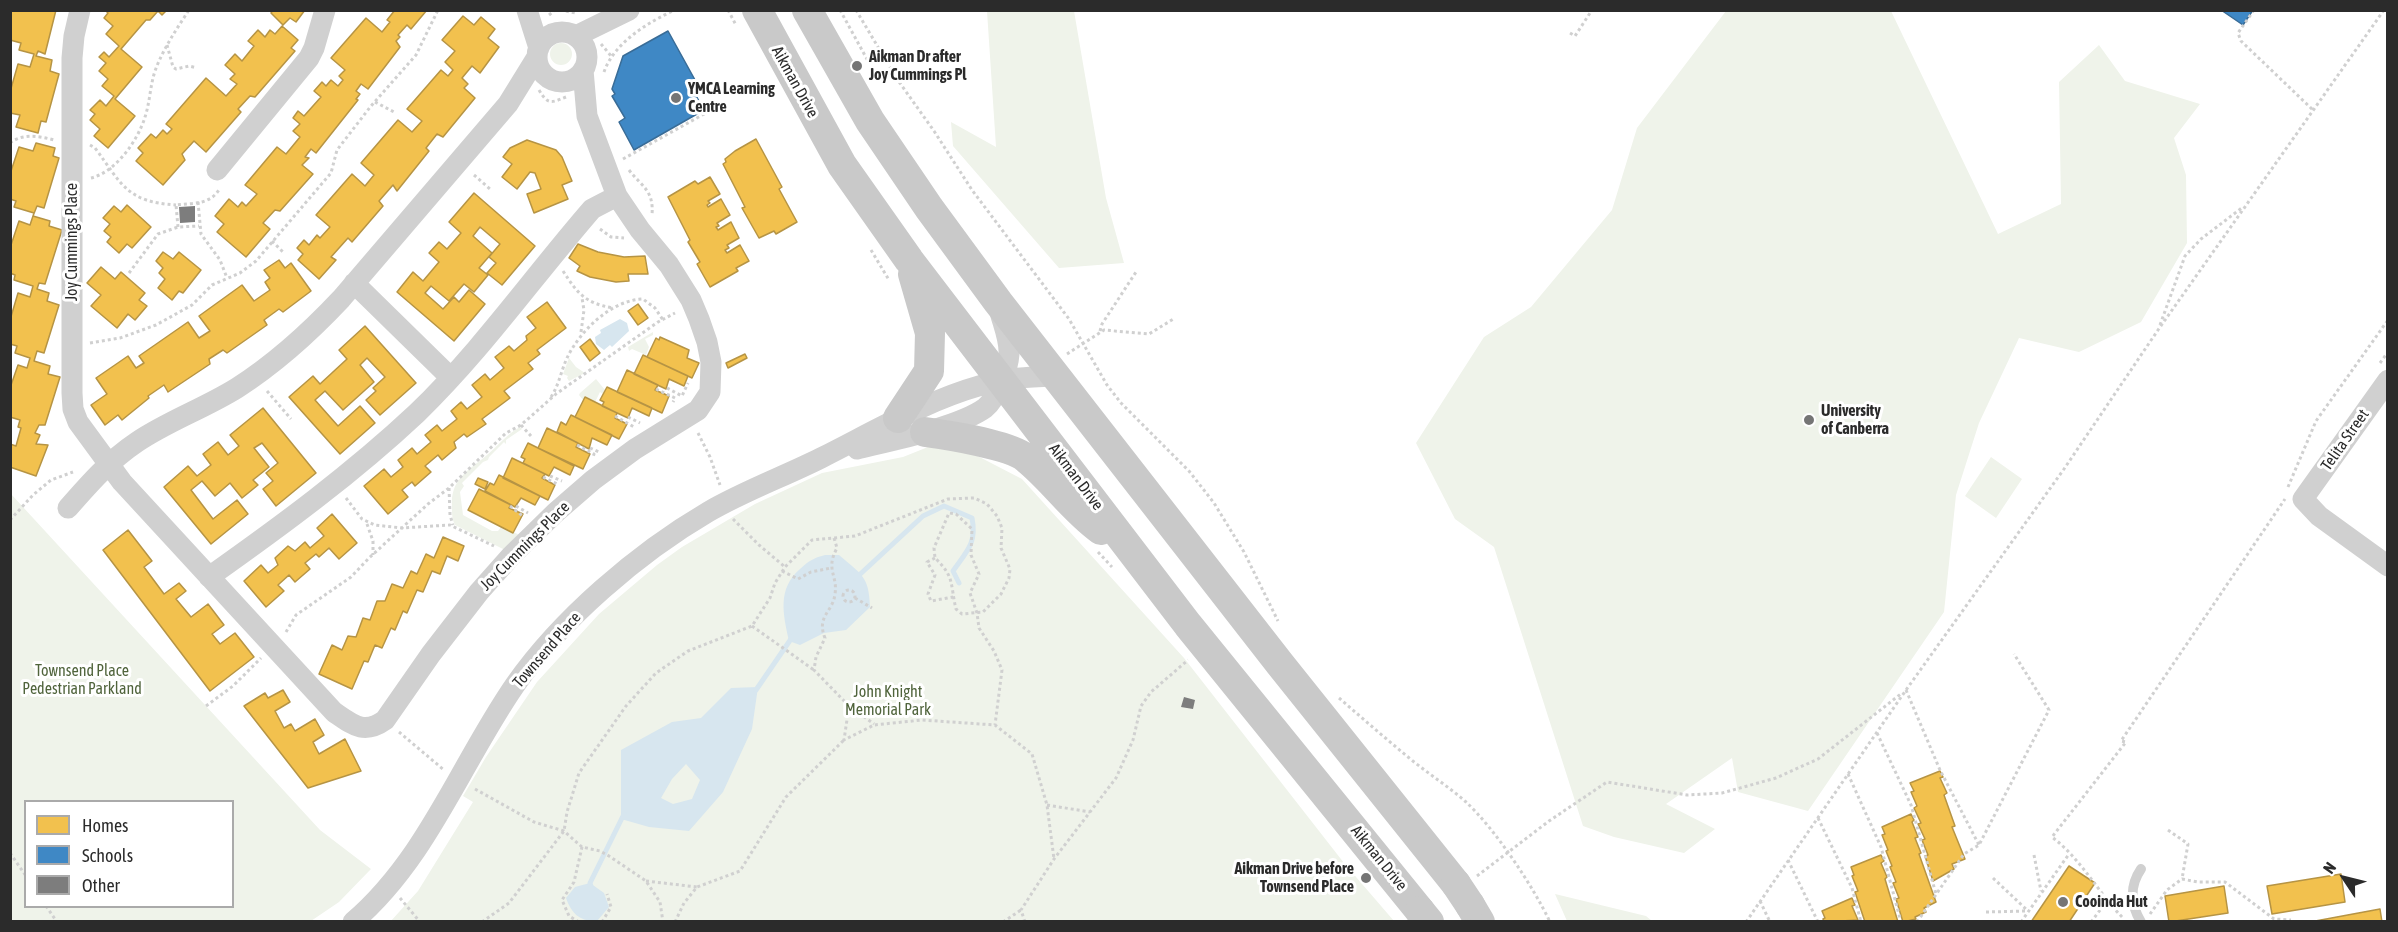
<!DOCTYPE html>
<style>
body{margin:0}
#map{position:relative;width:2398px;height:932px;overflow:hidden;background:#fff;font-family:"Asap Condensed",sans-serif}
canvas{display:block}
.frame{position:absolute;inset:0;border:12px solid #2b2b2b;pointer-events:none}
.legend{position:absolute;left:24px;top:800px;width:210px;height:108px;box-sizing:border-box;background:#fff;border:2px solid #aaa;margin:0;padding:8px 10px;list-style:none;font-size:18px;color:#2b2b2b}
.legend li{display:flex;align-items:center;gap:12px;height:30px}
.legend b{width:30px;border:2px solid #aaa}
.north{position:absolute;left:2314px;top:848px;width:60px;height:60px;-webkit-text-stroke:4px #fff;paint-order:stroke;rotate:305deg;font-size:16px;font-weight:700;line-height:24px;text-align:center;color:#2b2b2b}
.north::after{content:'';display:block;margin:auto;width:21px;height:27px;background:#2b2b2b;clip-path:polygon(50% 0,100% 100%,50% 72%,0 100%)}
</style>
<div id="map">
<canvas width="2398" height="932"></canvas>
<div class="frame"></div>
<ul class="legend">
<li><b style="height:16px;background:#f2c14e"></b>Homes</li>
<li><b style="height:16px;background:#3f88c5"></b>Schools</li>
<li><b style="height:16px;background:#7d7d7d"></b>Other</li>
</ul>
<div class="north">N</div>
</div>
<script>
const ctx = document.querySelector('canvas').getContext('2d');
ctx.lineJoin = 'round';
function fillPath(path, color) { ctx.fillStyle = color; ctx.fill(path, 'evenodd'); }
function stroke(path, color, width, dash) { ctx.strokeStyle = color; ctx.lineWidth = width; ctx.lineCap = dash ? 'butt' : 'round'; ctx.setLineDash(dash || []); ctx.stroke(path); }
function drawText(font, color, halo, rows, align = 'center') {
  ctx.font = font + ' "Asap Condensed",sans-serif'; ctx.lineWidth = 6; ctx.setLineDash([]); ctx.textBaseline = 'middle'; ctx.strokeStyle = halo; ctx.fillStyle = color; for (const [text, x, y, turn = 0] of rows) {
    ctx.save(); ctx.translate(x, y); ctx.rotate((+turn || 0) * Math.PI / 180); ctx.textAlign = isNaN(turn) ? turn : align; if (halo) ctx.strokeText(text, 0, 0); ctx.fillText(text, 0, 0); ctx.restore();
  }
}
const green = new Path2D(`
 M987 11H1074L1106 198 1124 263 1059 268 953 146 951 122 996 147Z
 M1726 11H1891L1998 234 2061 204 2059 82 2099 45 2125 81 2200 104 2174 138 2186 175 2187 243 2141 322 2079 352 2019 338 1979 423 1956 495 1944 612 1808 811 1738 792 1732 758 1666 804 1715 829 1684 853 1614 837 1583 826 1494 547 1455 519 1416 443 1484 337 1531 307 1612 210 1637 128Z
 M550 54a11 11 0 1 1 22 0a11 11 0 1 1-22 0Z
 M653 332V335L645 339 649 347 646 355 632 349 629 351 628 347Z
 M569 358 576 367 585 373 569 381 567 378 568 376 563 374Z
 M596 379 605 390 603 394 600 392 595 402 585 397 583 400 579 395 580 393Z
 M520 427 522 429 506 440V444L504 442 489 457 488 460 483 462 462 483 464 486 460 492 463 515 492 531H498L501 527 520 535 505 550 455 525C452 519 452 514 452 507 450 479 468 471 487 455 499 445 506 435 520 427Z
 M933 445 939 449H964L1022 479 1184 658 1344 863 1394 921 390 922 418 891 473 802 463 796 486 757 537 682 599 614 657 565 682 547 755 504 822 473 903 457Z
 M1991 457 2022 479 1996 518 1965 496Z
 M11 494 320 830 371 869 339 902 311 921H11ZM26 802H232V906H26Z
 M1555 894 1646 916 1652 921H1567Z`);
const water = new Path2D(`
 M620 319 627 323 629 331 612 347 610 345 604 350 596 344 595 337 601 333 600 330Z
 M825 555H839C862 575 869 576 870 607L846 630 824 633 800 645 789 641C783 614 777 589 800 569 809 561 813 558 825 555Z
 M758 687 752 729 723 792 689 831 649 827 621 819V750L672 722 701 718 731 688ZM686 764 700 780 692 799 673 804 661 798 672 779Z
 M590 883 604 893 609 907 597 921C580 922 571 913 566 898L575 887Z`);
const homes = new Path2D(`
 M11 10H56L45 54 38 51 36 56 52 60 50 71 59 74 46 122 41 121 38 133 16 127 20 115 10 113V92L18 64 30 67 34 54 19 50 21 43 10 40Z
 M105 10H167L162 15 158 11 150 20H146L121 49 142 67 115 99 135 116 108 148 94 136 100 129 90 120 95 114 90 110 100 100 106 106 114 96 102 86 108 79 99 71 106 63 99 57 104 52 109 57 119 46 106 34 113 26 104 18 108 13Z
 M273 10H305L296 22 290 18 282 26 298 40 291 48 295 51 255 97 250 96 238 109 241 112 206 152 194 141 182 154 185 160 163 185 136 161 143 153 138 148 151 134 156 138 163 130 167 134 172 129 166 124 206 78 226 96 237 84 230 79 235 74 225 65 235 54 242 61 254 46 248 41 258 30 265 37 270 30 275 34 283 25 271 13Z
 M395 10H427L411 29 407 25 398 35 400 37 396 41 400 47 368 89 361 84 356 91 360 94 356 99 358 100 316 153 311 149 305 157 309 158 302 165 313 174 280 211 275 210 263 223 270 229 246 257 217 232 224 224 215 216 229 199 238 207 242 202 246 206 257 194 245 185 277 147 286 154 300 137 293 131 300 124 293 118 298 111 304 116 321 97 314 91 322 82 326 86 331 80 338 86 343 80 339 76 345 70 331 58 366 18 382 32 390 22 387 20Z
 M463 16 474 25 481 17 495 29 488 38 499 47 480 73 472 66 462 78 468 84 464 88 475 98 443 137 437 134 426 148 429 151 397 191 393 185 379 201 383 206 352 242 348 238 331 257 336 260 319 279 298 260 303 254 297 248 304 240 309 245 317 235 320 238 330 227 316 215 352 174 365 186 374 175 361 163 398 120 412 132 422 121 407 109 441 70 448 76 453 70 445 62 455 51 442 40Z
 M756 139 782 187 779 189 797 222 776 234 774 231 759 238 742 208 745 207 723 164 726 162 725 159 735 151Z
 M527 140 556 150 562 157 572 181 562 185 568 199 534 213 527 194 541 189 535 173 530 172 517 189 502 177 512 164 503 157 510 148Z
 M36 143 55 148 53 156 59 158 44 208 37 206 33 216 50 221 49 226 62 230 45 284 39 283 37 289 49 293 47 301 59 305 44 353 37 351 34 361 50 366 48 374 60 377 45 425H39L35 433 40 435 36 444 48 445 36 476 10 467V444L16 446 21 428 18 427 20 420 10 417V388L18 365 27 368 30 358 15 353 17 346 10 344V320L18 293 30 297 33 286 14 280 15 275 10 273V248L19 221 30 225 34 213 14 207 16 201 10 199V174L19 147 33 151Z
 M710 177 720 194 708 201 710 203 707 205 708 207 721 199 730 215 717 223 719 226 716 227 718 230 731 222 739 238 727 245 729 248 725 250 727 253 740 245 749 261 736 268 738 271 710 287 697 264 700 262 688 242 690 240 668 197 695 181 698 184Z
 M474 193 535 246 502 285 487 273 496 263 489 257 500 244 480 227 473 236 492 253 479 268 488 275 474 292 464 284 449 301 431 286 425 293 443 309 454 297 459 302 469 290 485 304 454 341 397 292 413 272 423 281 439 262 429 253 439 242 447 249 461 233 449 222Z
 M127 205 151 227 132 248 127 244 119 253 107 242 111 237 104 231 110 224 103 218 114 206 121 212Z
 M578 244 598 252 624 257 645 256 648 274H628L629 281 616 282 590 277 577 271 580 266 569 258Z
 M163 252 173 259 179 252 201 270 183 293 179 291 172 300 158 288 165 279 159 273 163 268 156 261Z
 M279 260 285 268 291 263 311 291 283 312 279 309 264 320 267 325 227 353 223 350 209 359 210 364 168 392 164 385 148 396 149 398 122 420 118 415 105 425 91 405 107 394 96 378 128 356 136 368 144 363 139 356 188 322 199 338 210 331 199 316 242 285 254 301 270 290 265 282 270 278 264 270Z
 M101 267 115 279 121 272 145 293 139 300 147 306 135 320 128 314 117 328 91 306 101 295 87 283Z
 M547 302 566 328 537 350 540 354 528 363 533 369 504 391 510 398 482 419 486 424 467 437 464 434 454 442 456 448 442 460 438 455 425 466 431 472 415 486 412 482 402 490 408 497 388 514 364 486 384 469 391 477 403 467 398 460 412 448 417 454 431 442 425 435 437 425 442 431 457 419 451 411 461 402 467 409 482 397 472 385 485 374 490 380 504 368 495 357 509 346 514 351 527 340 526 336 536 328 527 317Z
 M638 304 648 318 638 325 628 311Z
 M365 326 416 383 380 415 366 400 376 391 373 388 385 377 367 358 360 365 374 382 343 410 325 391 315 400 338 426 360 406 375 423 340 454 289 397 313 376 320 384 347 359 339 350Z
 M660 337 689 350 687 358 699 363 692 378 647 357 656 338 659 340Z
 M590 339 600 353 590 361 580 347Z
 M745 354 747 358 728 368 726 363Z
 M643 355 688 376 684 386 669 379 666 389 634 374Z
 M627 370 658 385 655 390 669 396 662 413 617 392Z
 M607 387 652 408 649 416 632 408 628 418 602 406 604 402 600 400Z
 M585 397 617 413 615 418 627 424 619 439 575 417Z
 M263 408 316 473 276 506 263 489 273 481 266 473 278 463 262 443 254 448 269 467 253 480 258 485 242 498 230 483 215 496 202 481 191 490 213 519 237 500 248 514 211 544 164 487 188 466 197 476 211 465 203 454 218 442 228 455 239 446 230 435Z
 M571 415 612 435 607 445 592 438 589 449 557 432 561 422 566 425Z
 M547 428 578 443 576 447 590 454 583 469 538 448Z
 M528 443 574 466 570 475 554 467 549 476 523 463 525 459 521 457Z
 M512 458 545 474 542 478 555 485 548 500 503 478Z
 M499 475 540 496 535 505 521 498 515 507 485 491 490 483 494 485Z
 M478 478 488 482 485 489 475 484Z
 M479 489 511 505 509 508 523 514 513 533 468 510Z
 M332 514 357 543 339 559 329 548 319 557 316 554 305 563 310 569 295 582 289 575 278 585 284 591 266 607 244 581 261 565 268 573 278 565 275 558 288 546 295 551 305 542 310 548 324 536 317 528Z
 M128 530 152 561 144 567 164 594 179 583 186 591 176 599 191 617 208 604 224 625 212 634 220 644 235 633 254 657 210 691 103 550Z
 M443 537 464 546 458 561 447 556 440 574 432 571 423 592 417 590 407 613 403 611 395 630 391 628 382 648 375 645 368 662 364 661 352 689 319 674 332 645 342 650 348 636 356 637 363 618 370 620 377 601H385L392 584 403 588 411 571 417 574 426 554 434 558Z
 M283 690 290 702 275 711 284 728 291 724 295 731 315 719 324 735 313 742 319 754 345 739 361 771 308 788 244 706 265 693 268 698Z
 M1940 771 1943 777 1940 778 1947 793 1944 795 1955 826 1952 827 1965 859 1952 864 1954 869 1933 881 1925 856 1928 855 1922 840 1925 839 1918 824 1921 823 1914 808 1917 806 1911 792 1914 791 1910 783Z
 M1911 814 1914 820 1912 822 1918 837 1915 838 1921 853 1919 854 1936 902 1924 908 1926 912 1915 917 1916 919 1903 922 1896 899 1899 898 1893 883 1896 882 1890 867 1892 866 1886 851 1888 850 1882 835 1885 834 1882 827Z
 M1881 855 1884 861 1881 863 1887 877 1885 879 1898 922H1865L1855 892 1858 891 1852 876 1854 875 1851 867Z
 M2069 866 2095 883 2069 922H2031Z
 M2341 874 2345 902 2272 914 2267 886Z
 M2224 886 2228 913 2169 922 2165 896Z
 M1852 898 1855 905 1852 906 1858 920 1824 922 1823 919 1825 918 1822 911Z
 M2380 909 2382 922H2310Z`);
const schools = new Path2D(`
 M2221 10H2253L2243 25Z
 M668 31 700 89 694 92 704 110 634 150 619 122 625 118 612 96 615 94 612 89 623 56Z`);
const stream = new Path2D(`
 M856 578 923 516 944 506 972 518C977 543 967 551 953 571L959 583
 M756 690 793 636
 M592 890 590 883 624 814`);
const building = new Path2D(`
 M195 206V222L180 223 179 207Z
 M1184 697 1195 700 1193 709 1181 707Z`);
const path = new Path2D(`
 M560 10 576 13
 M728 10 736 25
 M840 10 868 61
 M856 10 897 79 934 131 972 190 1069 319 1107 385 1121 403 1189 471 1214 503 1244 552 1278 621
 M2254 10 2238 33 2241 41 2313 110
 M549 15 555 10
 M1570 33 1575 36 1592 10
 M601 44 612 57
 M167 45 173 67 176 69 189 66 197 68
 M867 61 881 54
 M604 72C614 43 648 22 675 10
 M539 90C548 105 551 103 566 97
 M375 102 394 112
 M10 143C23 133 39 136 54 140
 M90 145 95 148C122 184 126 202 176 205
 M623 159 713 109
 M629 170C642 187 654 190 652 215
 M474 175 490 189
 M91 178C116 172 138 140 145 117 150 102 150 86 155 71 163 49 176 30 189 10
 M198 202 201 234 220 260 227 278
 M178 227 176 205C193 203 211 205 220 188
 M600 229 611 237 624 238
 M272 241 284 253
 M871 250 889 280
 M563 271C578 294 585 303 613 308
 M129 273 158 234 178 227 199 226
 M2160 325 2185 256 2201 239 2243 207
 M1100 331 1102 324 1136 272
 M581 332 584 310 582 298
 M90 343 120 338 156 325 192 305 212 285 240 273 256 261 331 173 337 150 371 106 416 55 438 10
 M1067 354 1104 330 1149 334 1175 318
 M2380 363 2388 352
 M667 388 682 396 688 383
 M656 389 675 398 673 402
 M267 391 291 419
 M551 397C559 385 561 371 567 358 580 331 611 300 643 299L655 308 663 320
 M615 416 634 427
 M628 417 640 423
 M521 425 531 436
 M698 433 710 457 720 485
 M577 445 594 454 593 457
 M590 448 599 452
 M550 476 562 481
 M543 477 557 484
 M2288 487 2316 421 2388 320
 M449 488 450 515 453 525
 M346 498 362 519 375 525 402 528 450 525 494 546
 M510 506 524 517
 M516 506 528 513
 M733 519 759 545 785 567
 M10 520 33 495 51 480 73 472
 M367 524 373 541V555
 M834 538 837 548C825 570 838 575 835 594 833 612 816 616 825 638L816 657 814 670 849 706 844 740 874 725 922 720 995 725 1032 754 1047 805 1054 859
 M1098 552 1112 567
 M935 558 927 562 935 575 928 594 931 601 953 597
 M782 571 798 579 811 572 831 568
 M843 596a6 6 0 1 1 12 0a6 6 0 1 1-12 0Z
 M855 598 872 608
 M752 626 814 670
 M286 632 296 615 351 577 369 558 428 504 449 488 506 433 521 425 556 394 658 322 675 313
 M1906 690 1940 770 1979 845
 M1339 698C1362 718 1385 738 1408 757 1427 773 1448 786 1466 802 1495 829 1533 886 1550 922
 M206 706 233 686 261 658
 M849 706 874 724
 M399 732 444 770
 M1877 733 1911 805 1936 894
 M1848 774 1881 847 1901 922
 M475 789 534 822 564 831 582 847 600 851 609 856 646 881 660 902 663 922
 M1047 805 1090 812
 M1818 818 1852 888 1861 922
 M2168 830 2188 844 2182 879
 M10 853 26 876
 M2034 855 2041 891
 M1788 860 1818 922
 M1477 876 1549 821 1607 782 1687 795 1722 793 1776 778 1818 759 1902 693
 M1993 878 2028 911
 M646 881 697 887
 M400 898 420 922
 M1760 901 1770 922
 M46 906 57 922
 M1986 912 2027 911
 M2150 914 2167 890 2182 879 2198 882H2225L2274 919 2291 920
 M2122 917C2098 892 2081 859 2052 837L2126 742 2121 741 2285 499
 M482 922 509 903 564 831 567 812 579 773 626 706 656 673 688 651 752 626 770 598 775 583 785 567 812 540 855 536 948 499 974 498 987 504 997 516 1002 528 1001 548 1010 569 1009 578 1001 594 983 612 962 614 956 609C950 584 955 577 935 558L934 548 949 513 956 514 972 529 971 555 979 574 970 593 977 613 979 628 994 651 1002 670 995 725
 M579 922 569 916 562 900 574 882 582 847
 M602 922 611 907 607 894
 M675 922 684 903 697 887 740 871 786 797 844 740
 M1003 922 1021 910
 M1025 922 1021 910 1054 859 1116 778 1133 740 1141 706 1151 692 1188 660
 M1746 922 1906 690 2064 469 2158 330 2384 10
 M1917 922 1964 854 1979 845 2049 710 2014 654
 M2021 922 2069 854
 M2091 922 2107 901`);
const service = new Path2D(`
 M2141 922C2130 904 2130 885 2141 869`);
const minor = new Path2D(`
 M80 10 74 36 72 58V393L73 409 78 422 122 482 334 712C353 725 364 735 385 720L431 654 479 592 511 556 555 513 593 480 635 449 698 410 710 392 711 362 707 342 699 319 691 300 669 265 640 230 617 196 587 116 583 70
 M527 10 539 48
 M537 57a25 25 0 1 1 50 0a25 25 0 1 1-50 0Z
 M576 36 629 10
 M217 170 309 58 314 48 325 10
 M354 283 451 378
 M2388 380 2303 499 2319 516 2388 566
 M857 449C890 441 959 427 985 408 997 398 1008 369 1009 354 1010 339 1002 322 999 308
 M68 508C89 484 110 460 137 442 168 421 205 408 237 388 276 363 310 332 341 299L508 104 537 57
 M209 577C281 526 352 474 417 413 482 350 533 277 592 209L617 196
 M353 922C427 859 461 763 515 685 561 619 638 553 708 512 744 491 783 477 821 458 873 432 925 401 982 385 1005 378 1031 377 1055 376`);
const secondary = new Path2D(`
 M757 10 842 165 909 260 1188 625 1420 911
 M807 10 870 121 929 208 998 302 1280 664 1456 884
 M898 418 929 371 930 333 913 274
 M925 432C947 435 1012 445 1027 459 1054 481 1072 509 1101 530
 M1470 905 1480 922`);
const secondaryBridge = new Path2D(`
 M1456 884 1470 905
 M1420 911 1429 922`);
const markers = [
 [857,66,6,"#757575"],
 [676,98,6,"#757575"],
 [1809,420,6,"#757575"],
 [1366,878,6,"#757575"],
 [2063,902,6,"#757575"]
];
const poiNames = [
 ["Aikman Dr after",869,57],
 ["Joy Cummings Pl",869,75],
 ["YMCA Learning",688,89],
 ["Centre",688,107],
 ["University",1821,411],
 ["of Canberra",1821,429],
 ["Aikman Drive before",1354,869,"right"],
 ["Townsend Place",1354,887,"right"],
 ["Cooinda Hut",2075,902]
];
const streetNames = [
 ["Aikman Drive",795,82,61],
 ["Joy Cummings Place",72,242,-90],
 ["Telita Street",2345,440,-55],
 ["Aikman Drive",1076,477,53],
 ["Joy Cummings Place",525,546,-45],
 ["Townsend Place",547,650,-49],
 ["Aikman Drive",1379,858,51]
];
const parkNames = [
 ["Townsend Place",82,671],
 ["Pedestrian Parkland",82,689],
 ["John Knight",888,692],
 ["Memorial Park",888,710]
];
fillPath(green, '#eff3ea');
fillPath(water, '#d7e6ef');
fillPath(homes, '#f2c14e');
stroke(homes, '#b69444', 1.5);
fillPath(schools, '#3f88c5');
stroke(schools, '#396c97', 1.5);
stroke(stream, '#d7e6ef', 5);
fillPath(building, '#7d7d7d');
stroke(path, '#d0d0d0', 3, [3, 3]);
stroke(service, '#d0d0d0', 10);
stroke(minor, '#d0d0d0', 21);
stroke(secondary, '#c9c9c9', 30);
stroke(secondaryBridge, '#c9c9c9', 30);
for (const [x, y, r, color] of markers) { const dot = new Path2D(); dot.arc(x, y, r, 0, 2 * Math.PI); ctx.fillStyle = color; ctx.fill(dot); stroke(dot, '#fff', 2); }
drawText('bold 16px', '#2b2b2b', '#fff', poiNames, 'left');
drawText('16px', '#2b2b2b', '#fff', streetNames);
drawText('16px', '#50643c', '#fff', parkNames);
</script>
